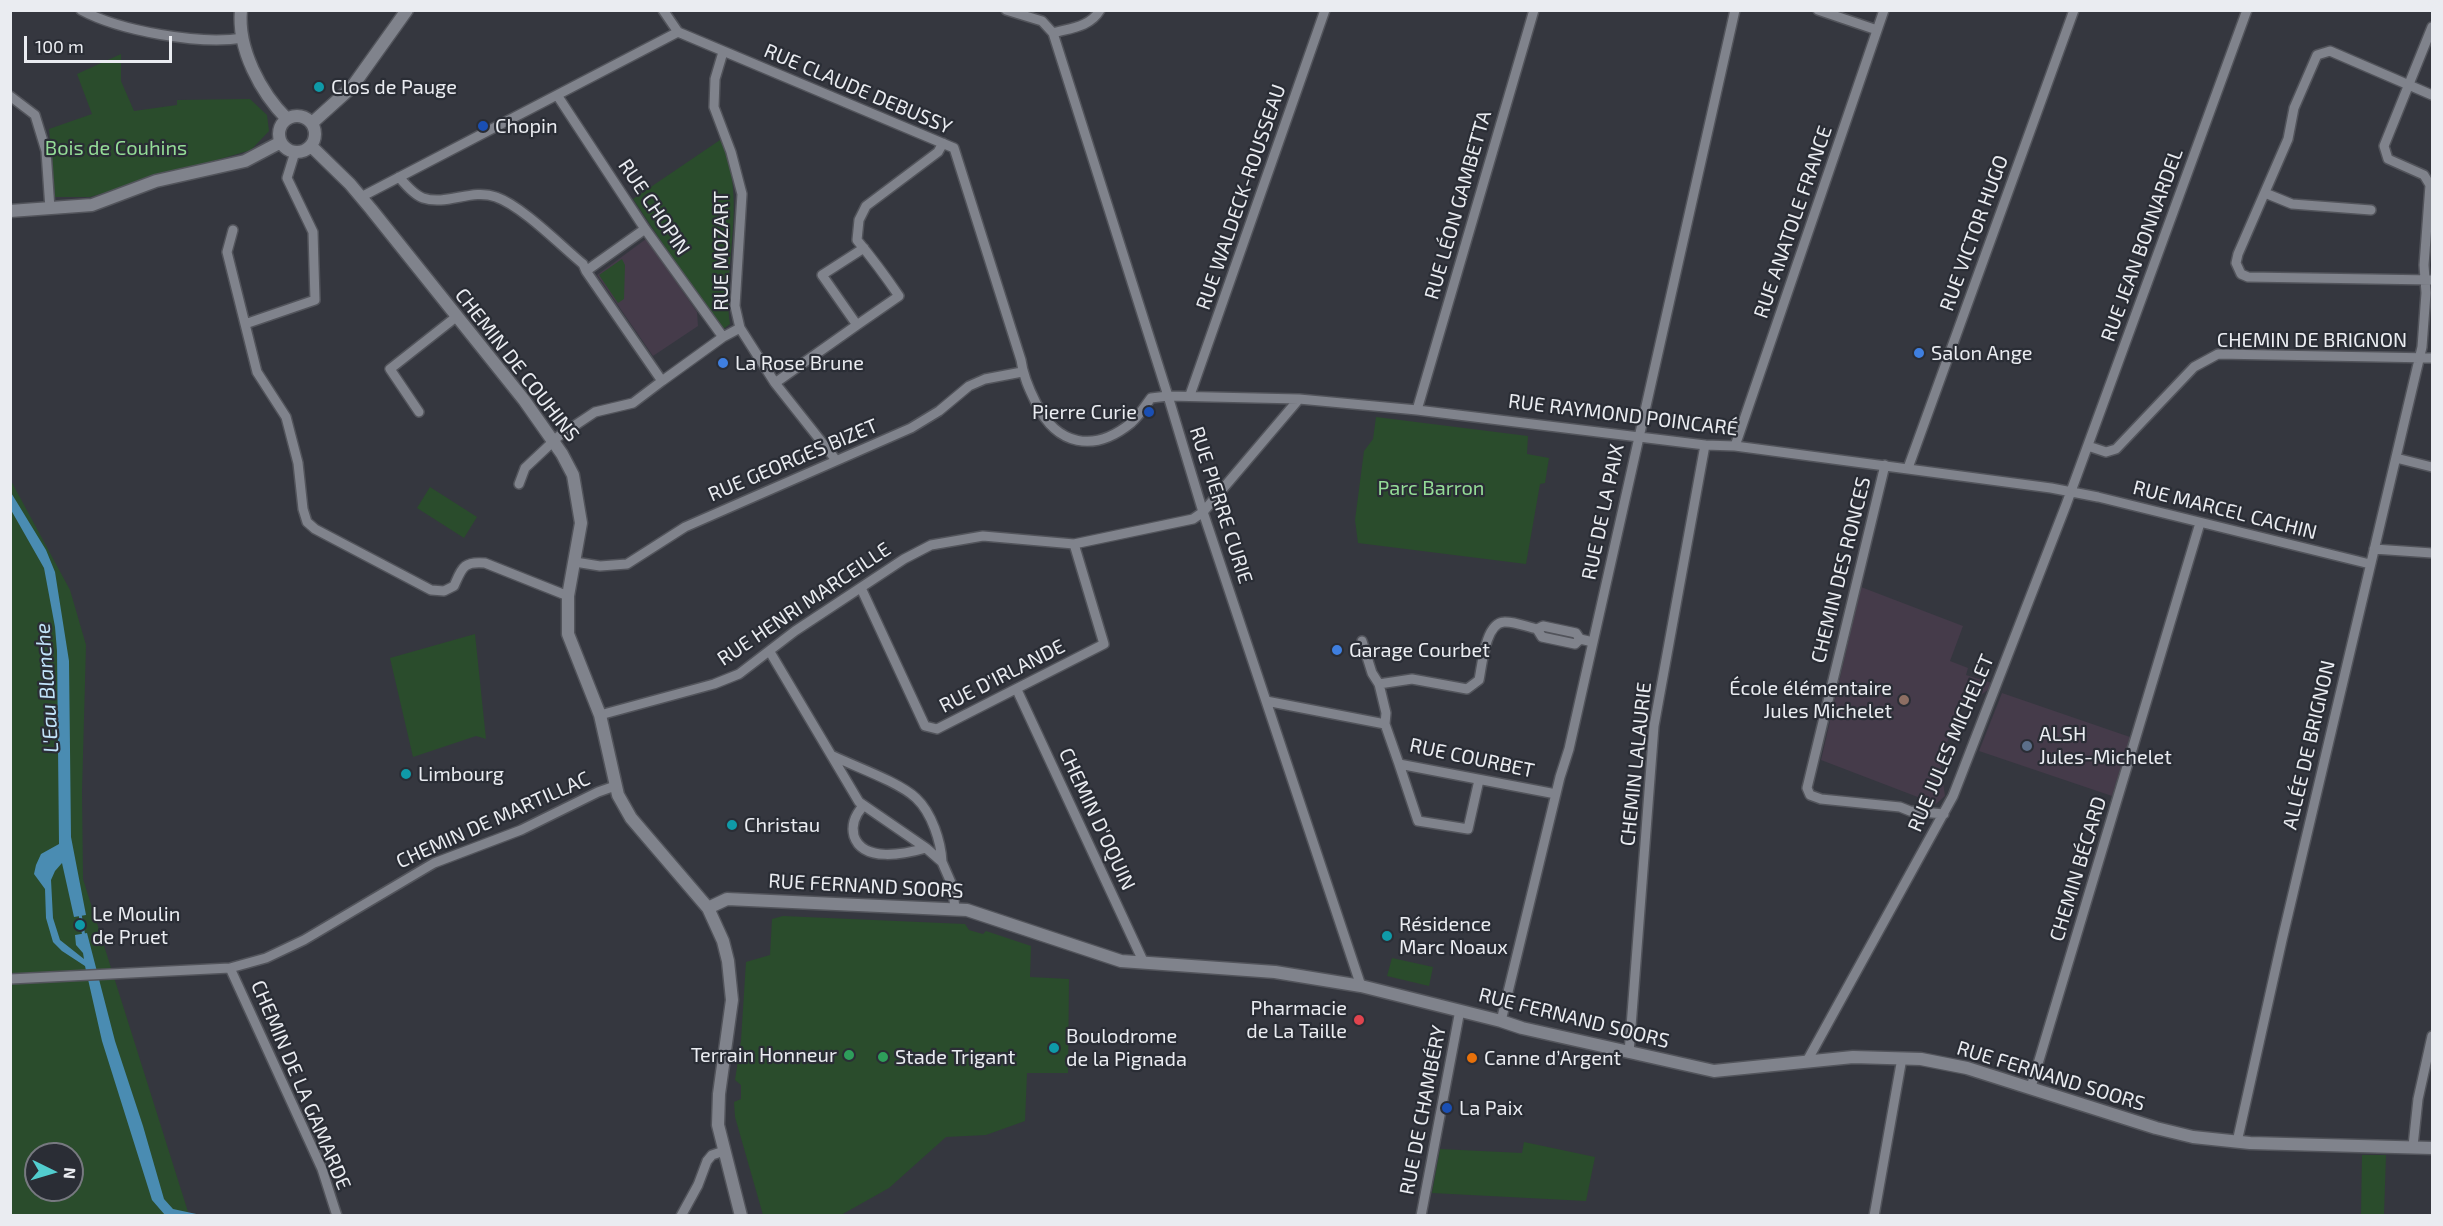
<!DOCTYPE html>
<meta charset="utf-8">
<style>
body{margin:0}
#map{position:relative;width:2443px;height:1226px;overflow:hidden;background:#35373f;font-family:"Exo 2",sans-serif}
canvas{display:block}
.frame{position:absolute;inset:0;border:12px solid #eaecf1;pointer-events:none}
.north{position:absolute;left:24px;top:1142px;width:60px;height:60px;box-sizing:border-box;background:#2a2d35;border:2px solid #777980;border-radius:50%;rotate:95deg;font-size:16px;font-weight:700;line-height:24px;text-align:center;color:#eaecf1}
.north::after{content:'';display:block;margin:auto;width:21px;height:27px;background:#52cdcf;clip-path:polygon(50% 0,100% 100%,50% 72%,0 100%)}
.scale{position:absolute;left:24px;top:36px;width:148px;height:27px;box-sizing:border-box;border:3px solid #eaecf1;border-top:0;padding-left:8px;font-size:18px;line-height:21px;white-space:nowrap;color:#eaecf1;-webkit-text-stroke:4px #2a2d35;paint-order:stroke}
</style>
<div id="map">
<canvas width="2443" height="1226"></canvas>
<div class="frame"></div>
<div class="north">N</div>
<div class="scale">100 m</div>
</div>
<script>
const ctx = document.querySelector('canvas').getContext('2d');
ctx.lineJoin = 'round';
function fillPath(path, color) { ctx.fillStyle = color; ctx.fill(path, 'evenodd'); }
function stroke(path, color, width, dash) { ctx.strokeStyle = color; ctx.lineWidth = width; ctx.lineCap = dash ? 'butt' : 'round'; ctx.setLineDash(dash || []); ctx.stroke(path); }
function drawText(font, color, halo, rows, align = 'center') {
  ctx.font = font + ' "Exo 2",sans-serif'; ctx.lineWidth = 4.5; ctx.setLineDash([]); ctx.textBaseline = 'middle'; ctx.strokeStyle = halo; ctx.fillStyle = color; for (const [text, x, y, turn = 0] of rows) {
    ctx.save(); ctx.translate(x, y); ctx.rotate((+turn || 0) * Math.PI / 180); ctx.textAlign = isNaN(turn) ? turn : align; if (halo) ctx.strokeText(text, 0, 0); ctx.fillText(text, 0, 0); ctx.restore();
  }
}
const education = new Path2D(`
 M646 239 697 312 698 326 653 356 597 275Z
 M1861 587 1963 626 1950 661 1968 668 1966 675 1992 683 1988 690 1959 710 1940 761 1945 796 1936 804 1821 760Z
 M2002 693 2130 737 2112 796 1979 751Z`);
const green = new Path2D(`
 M121 54V81L134 111 177 105V100L250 99 267 115 269 131 251 150 90 197H55L49 129 92 114 77 74Z
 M720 140C749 197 722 264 730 324L721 331 633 199Z
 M622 259 625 265 624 299 618 303 599 275Z
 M1376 417 1528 436 1527 454 1549 458 1545 483 1540 484 1526 564 1358 543 1355 520 1364 451 1373 439Z
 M10 479 70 590 86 645 82 791 83 879 189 1215H11ZM36 1154H72V1190H36Z
 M430 487 477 517 464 538 417 508Z
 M475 634 486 739 476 736 413 757 390 658Z
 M783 916 965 924 969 930 983 934 986 931 1031 946 1030 977 1069 979 1068 1073H1027L1025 1121 986 1135 946 1137 889 1188 841 1215H763L735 1117 734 1102 741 1099V1085L735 1080 741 1040 746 962 770 955 772 919Z
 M1392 958 1433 967 1429 986 1387 976Z
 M1524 1142 1595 1157 1586 1201 1432 1193 1440 1149 1522 1153Z
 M2362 1155H2386L2384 1215H2361Z`);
const water = new Path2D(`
 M10 491 46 550 55 572 69 661 71 837 86 915 74 917 62 863 55 871 51 880 53 918 60 940 84 959 83 953 76 945 75 935 87 933 115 1041 143 1126 164 1199 173 1209 201 1215H165L152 1200 102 1041 85 966 62 951 53 942 46 918 45 889 34 874 36 865 41 854 59 844 57 651 55 627 44 568 11 510Z`);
const stream = new Path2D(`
 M80 914 84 937`);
const minor = new Path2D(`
 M81 10C120 31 200 45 243 38
 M663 10 678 32
 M1006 10 1042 21 1053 33 1168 396 1203 512 1361 986
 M1818 10 1877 30
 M1053 33C1071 28 1090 27 1100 10
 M723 52 715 79 714 107 731 152 742 194 735 306 740 328 775 383 836 460
 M557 95 645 229 723 337
 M2432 95 2330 51 2317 55 2294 108 2288 139 2238 254 2236 263 2241 274 2248 277 2432 280
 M10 96 35 115 46 151 50 209
 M295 152 287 178 313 232 315 300 245 324 257 372 286 417 298 463 303 509 307 522 315 529 431 590 444 591 454 586C462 568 463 561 485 563L568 596
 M399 177C405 184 414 195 423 198 447 206 472 188 496 197 522 206 560 245 583 264L586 271
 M2265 193 2292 204 2371 210
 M361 197 678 32 954 148 1021 360C1023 376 1029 389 1036 403 1057 446 1094 453 1131 423 1139 416 1145 406 1151 398L1168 396 1299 399 1417 410 1705 445 1735 446 2051 488 2098 497 2370 564
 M645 229 586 271 662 381 723 337 740 328
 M233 230 227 252 245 324
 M864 248 822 275 857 325 899 296C886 277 872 258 857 240L859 220 866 206 938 152 943 143
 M775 383 857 325
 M1190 395 1325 10
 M1417 410 1534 10
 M419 412 390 369 456 317
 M1735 446 1884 10
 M2088 446 2106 452 2116 449 2194 367 2218 354 2432 358
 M2396 458 2432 467
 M1885 465 1807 788 1810 795 1821 799 1900 807 1910 811 1944 814
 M1908 468 2074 10
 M519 484 525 468 559 436 595 412 633 403 662 381
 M2374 549 2432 553
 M575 562 600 566 627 564 685 527 911 428 939 411 969 386 985 379 1022 372
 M861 588 925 726 937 729 1104 644 1074 544
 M1537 629 1542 637 1575 644 1580 639 1593 642
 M1537 629 1543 626 1576 633 1580 639
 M1362 641 1372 673 1379 684 1412 679 1467 689 1479 680C1482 666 1485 623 1504 622 1514 621 1527 627 1537 629
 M770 652 859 802 926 848 942 862 952 885 955 908
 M1379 684 1386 713 1385 724
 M1017 690 1144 963
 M1266 701 1385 724 1399 764 1556 794
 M600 715 714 684 739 674 795 631 904 559 931 545 983 536 1074 544 1193 519 1203 512 1299 399
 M833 756C856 767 899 782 916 798 932 813 941 842 942 862
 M1399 764 1418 821 1468 829 1479 780
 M863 806C856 814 851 825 854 836 863 863 905 854 926 848
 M230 968 322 1169 337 1216
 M10 979 230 968 266 958 304 940 434 863 521 830 598 792 615 786
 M1501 1021 1560 777 1569 749 1735 10
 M1629 1053 1654 726 1705 445
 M1807 1061 1953 796 2066 505 2247 10
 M2031 1087 2200 523
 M2237 1142 2282 940 2422 347 2426 293 2424 265 2430 185 2424 175 2388 159 2384 146 2432 27
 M2413 1146 2418 1099 2432 1036
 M681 1216 698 1185 707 1161 712 1155 724 1151
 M1421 1216 1460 1010
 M1874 1216 1902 1058`);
const tertiary = new Path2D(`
 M241 10C237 49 261 93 287 119
 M279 134a18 18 0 1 1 36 0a18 18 0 1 1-36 0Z
 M312 123 352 87 407 10
 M311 146 350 184 371 209 524 400 562 454 573 475 581 523 568 596V634L600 715 618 795 631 818 708 908 723 941 728 961 732 1000 719 1094 718 1125 741 1216
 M10 211 92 205 156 181 245 161 281 142
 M708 908 727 899 967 910 1121 961 1275 972 1361 986 1501 1021 1522 1028 1714 1071 1853 1057 1921 1059 1967 1068 2156 1128 2193 1137 2250 1143 2432 1148`);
const markers = [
 [319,87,6,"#0f9aa8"],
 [483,126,6,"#1a4fb4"],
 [1919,353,6,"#3f7fe0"],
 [723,363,6,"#3f7fe0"],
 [1149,412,6,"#1a4fb4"],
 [1337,650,6,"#3f7fe0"],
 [1904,700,6,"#8d6e63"],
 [2027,746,6,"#5c6f8a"],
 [406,774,6,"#0f9aa8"],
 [732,825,6,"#0f9aa8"],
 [80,925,6,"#0f9aa8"],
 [1387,936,6,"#0f9aa8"],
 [1359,1020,6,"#e0444e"],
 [1054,1048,6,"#0f9aa8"],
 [849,1055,6,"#2e9e5b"],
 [883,1057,6,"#2e9e5b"],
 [1472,1058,6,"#e8710a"],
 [1447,1108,6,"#1a4fb4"]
];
const poiNames = [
 ["Clos de Pauge",331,87],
 ["Chopin",495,126],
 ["Salon Ange",1931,353],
 ["La Rose Brune",735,363],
 ["Pierre Curie",1137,412,"right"],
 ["Garage Courbet",1349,650],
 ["École élémentaire",1892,688,"right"],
 ["Jules Michelet",1892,711,"right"],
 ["ALSH",2039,734],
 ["Jules-Michelet",2039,757],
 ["Limbourg",418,774],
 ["Christau",744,825],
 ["Le Moulin",92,914],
 ["de Pruet",92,937],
 ["Résidence",1399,924],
 ["Marc Noaux",1399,947],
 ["Pharmacie",1347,1008,"right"],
 ["de La Taille",1347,1031,"right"],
 ["Boulodrome",1066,1036],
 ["de la Pignada",1066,1059],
 ["Terrain Honneur",837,1055,"right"],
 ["Stade Trigant",895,1057],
 ["Canne d’Argent",1484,1058],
 ["La Paix",1459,1108]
];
const streetNames = [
 ["RUE CLAUDE DEBUSSY",858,89,23],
 ["RUE WALDECK-ROUSSEAU",1241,197,-71],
 ["RUE LÉON GAMBETTA",1458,205,-74],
 ["RUE CHOPIN",654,207,56],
 ["RUE ANATOLE FRANCE",1793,222,-71],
 ["RUE VICTOR HUGO",1974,233,-70],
 ["RUE JEAN BONNARDEL",2142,245,-70],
 ["RUE MOZART",721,251,-90],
 ["CHEMIN DE BRIGNON",2312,340],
 ["CHEMIN DE COUHINS",517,365,52],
 ["RUE RAYMOND POINCARÉ",1623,415,7],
 ["RUE GEORGES BIZET",793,460,-23],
 ["RUE PIERRE CURIE",1221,505,72],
 ["RUE MARCEL CACHIN",2225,510,14],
 ["RUE DE LA PAIX",1603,512,-78],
 ["CHEMIN DES RONCES",1841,570,-76],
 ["RUE HENRI MARCEILLE",804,604,-34],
 ["RUE D'IRLANDE",1002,676,-27],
 ["RUE JULES MICHELET",1951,743,-67],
 ["ALLÉE DE BRIGNON",2309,745,-77],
 ["RUE COURBET",1472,758,12],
 ["CHEMIN LALAURIE",1636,764,-84],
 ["CHEMIN D'OQUIN",1097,819,65],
 ["CHEMIN DE MARTILLAC",493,820,-24],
 ["CHEMIN BÉCARD",2078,869,-73],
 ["RUE FERNAND SOORS",866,886,3],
 ["RUE FERNAND SOORS",1574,1018,14],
 ["RUE FERNAND SOORS",2051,1076,17],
 ["CHEMIN DE LA GAMARDE",301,1085,67],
 ["RUE DE CHAMBÉRY",1423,1110,-79]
];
const parkNames = [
 ["Bois de Couhins",116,148],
 ["Parc Barron",1431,488]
];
const waterNames = [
 ["L'Eau Blanche",47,688,-94]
];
fillPath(education, '#453b4a');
fillPath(green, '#2a4c2c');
fillPath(water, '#4a8cb2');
stroke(stream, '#4a8cb2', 3);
stroke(minor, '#52545b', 12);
stroke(tertiary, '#52545b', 15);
stroke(minor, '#80838c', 9);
stroke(tertiary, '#80838c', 12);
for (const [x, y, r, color] of markers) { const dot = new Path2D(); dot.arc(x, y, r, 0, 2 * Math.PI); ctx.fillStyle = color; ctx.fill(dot); stroke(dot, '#2a2d35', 2); }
drawText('20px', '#eaecf1', '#2a2d35', poiNames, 'left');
drawText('20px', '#eaecf1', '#2a2d35', streetNames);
drawText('20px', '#94dc97', '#2a2d35', parkNames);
drawText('italic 21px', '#c1e3f9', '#2a2d35', waterNames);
</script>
